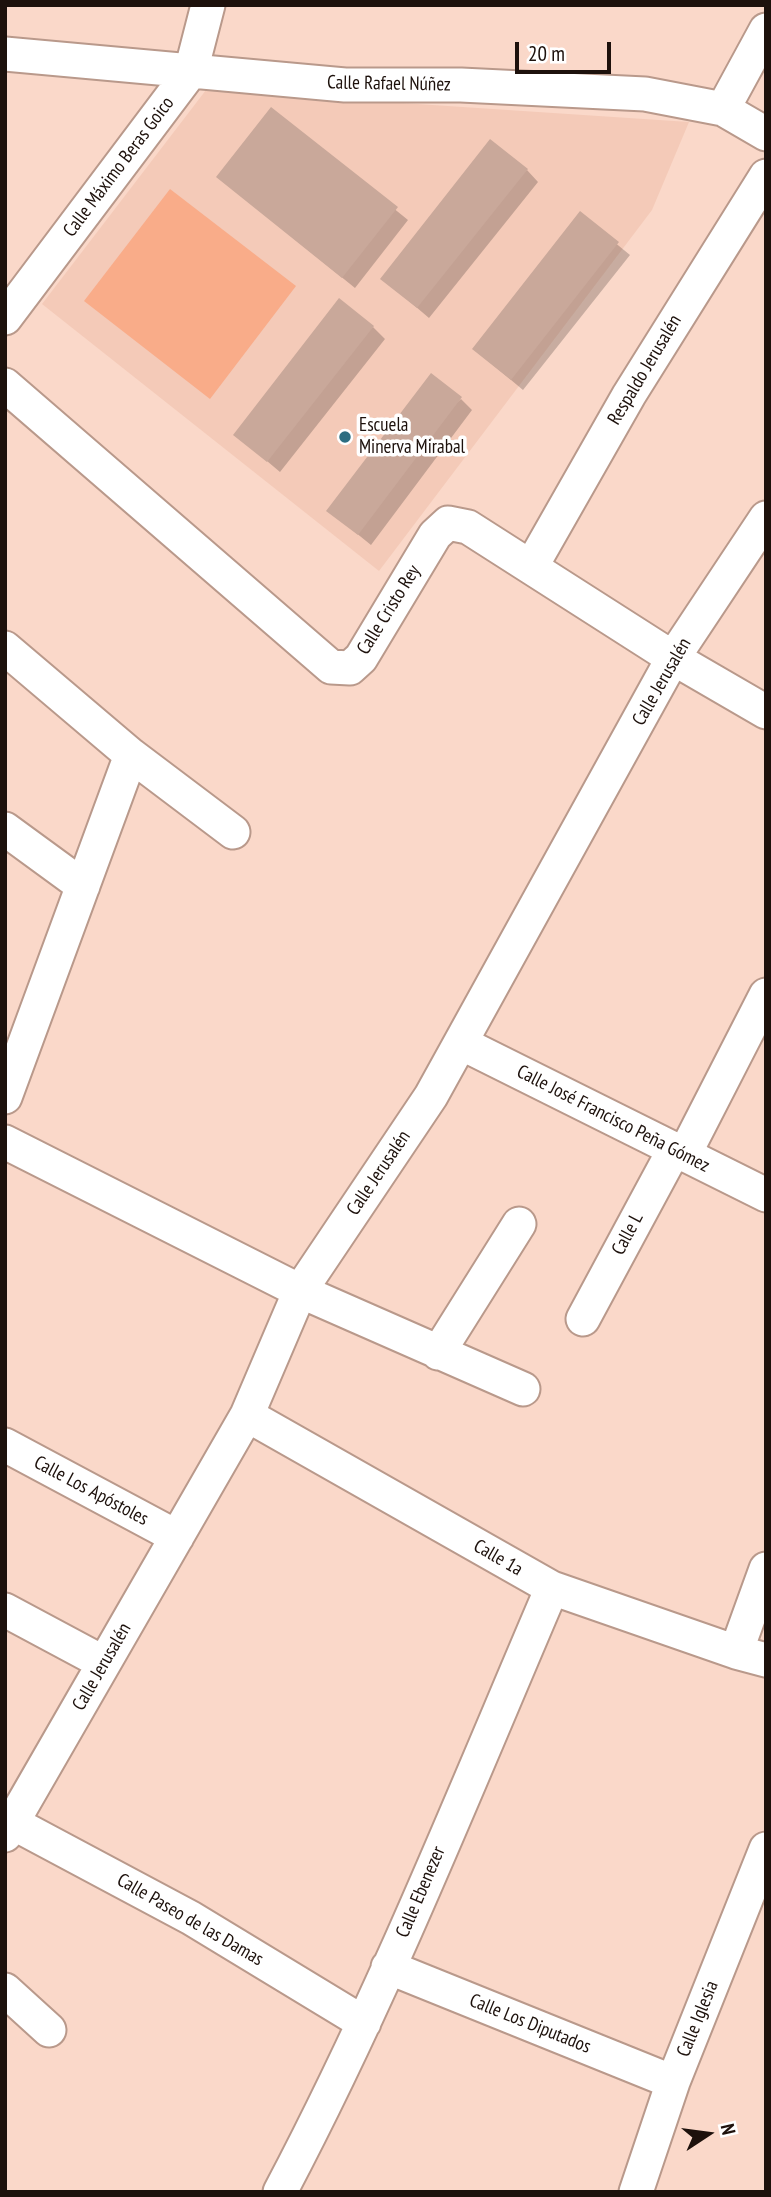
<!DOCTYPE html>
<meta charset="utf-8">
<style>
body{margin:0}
#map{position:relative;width:771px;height:2197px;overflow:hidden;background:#fad8c9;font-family:"PT Sans Narrow",sans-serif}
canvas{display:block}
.frame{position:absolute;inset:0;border:7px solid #1d110c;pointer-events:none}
.north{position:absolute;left:673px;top:2099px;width:70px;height:70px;-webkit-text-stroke:5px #fff;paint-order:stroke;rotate:77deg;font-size:19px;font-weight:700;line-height:28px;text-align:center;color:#1d110c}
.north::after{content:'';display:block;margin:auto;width:24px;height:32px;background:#1d110c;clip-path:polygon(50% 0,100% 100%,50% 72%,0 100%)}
.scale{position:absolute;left:515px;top:42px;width:96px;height:32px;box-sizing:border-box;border:4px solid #1d110c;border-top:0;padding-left:9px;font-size:21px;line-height:24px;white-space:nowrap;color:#1d110c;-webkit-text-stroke:5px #fff;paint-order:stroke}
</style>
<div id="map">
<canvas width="771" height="2197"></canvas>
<div class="frame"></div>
<div class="north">N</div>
<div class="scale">20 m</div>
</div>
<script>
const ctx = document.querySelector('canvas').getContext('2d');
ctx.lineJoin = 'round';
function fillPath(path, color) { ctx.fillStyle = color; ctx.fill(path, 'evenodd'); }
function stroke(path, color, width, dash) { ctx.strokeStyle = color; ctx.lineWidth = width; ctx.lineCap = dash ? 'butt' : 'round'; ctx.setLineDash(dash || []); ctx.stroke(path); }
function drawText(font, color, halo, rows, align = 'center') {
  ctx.font = font + ' "PT Sans Narrow",sans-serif'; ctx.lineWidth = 7; ctx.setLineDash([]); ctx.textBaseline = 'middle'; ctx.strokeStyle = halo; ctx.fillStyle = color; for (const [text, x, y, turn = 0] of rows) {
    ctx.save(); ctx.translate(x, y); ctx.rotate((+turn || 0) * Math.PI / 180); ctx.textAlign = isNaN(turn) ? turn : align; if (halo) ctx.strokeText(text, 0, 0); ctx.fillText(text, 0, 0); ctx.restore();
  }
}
const built = new Path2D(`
 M206 90 689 122 652 210 379 571 42 304Z`);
const green = new Path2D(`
 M170 189 296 286 210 399 84 301Z`);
const shadow = new Path2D(`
 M271 109 408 220 355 288 218 177Z
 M527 170 538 182 429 318 382 278Z
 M580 214 630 255 523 390 474 349Z
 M373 327 385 339 280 472 235 434Z
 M461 399 472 410 371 545 329 511Z`);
const building = new Path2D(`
 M271 107 398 207 342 278 216 177Z
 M490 139 528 169 417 308 380 279Z
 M580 211 619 242 511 380 472 349Z
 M339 298 374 326 267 462 233 435Z
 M431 373 462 397 358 535 326 511Z`);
const minor = new Path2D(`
 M5 54 345 85H461L645 94 723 109 766 134
 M723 109 766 30
 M5 318 191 71 208 5
 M5 385 331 667 350 668 361 658 435 535 448 523 468 527 673 658 766 712
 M531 567 629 395 766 176
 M5 648 131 755 233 832
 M5 829 83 886
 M461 1043 766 1195
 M5 1097 131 755
 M5 1142 300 1291 523 1389
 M684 1155 766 995
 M583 1319 674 1150
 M438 1353 519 1224
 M247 1415 552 1588 736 1652 766 1660
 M5 1445 177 1537
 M5 1610 104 1663
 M736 1652 766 1569
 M13 1823 191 1918 364 2023
 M5 1835 247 1415 300 1291 431 1096 673 658 766 518
 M388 1967 673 2082
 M5 1990 49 2030
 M280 2192C383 1997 465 1791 552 1588
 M636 2192 673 2082 766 1849`);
const markers = [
 [345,437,7,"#2c6d81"]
];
const streetNames = [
 ["Calle Rafael Núñez",389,84,1],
 ["Calle Máximo Beras Goico",119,167,-53],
 ["Respaldo Jerusalén",645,370,-59],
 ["Calle Cristo Rey",389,610,-58],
 ["Calle Jerusalén",662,682,-60],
 ["Calle José Francisco Peña Gómez",613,1119,27],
 ["Calle Jerusalén",379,1173,-56],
 ["Calle L",628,1234,-62],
 ["Calle Los Apóstoles",91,1491,28],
 ["Calle 1a",498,1558,30],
 ["Calle Jerusalén",102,1667,-60],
 ["Calle Ebenezer",421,1892,-67],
 ["Calle Paseo de las Damas",190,1920,30],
 ["Calle Iglesia",698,2019,-68],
 ["Calle Los Diputados",530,2024,22]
];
const poiNames = [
 ["Escuela",359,426],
 ["Minerva Mirabal",359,448]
];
fillPath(built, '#f4cab8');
fillPath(green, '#f9ac89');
fillPath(shadow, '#0003');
fillPath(building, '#c9a89a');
stroke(minor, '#b9998b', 37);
stroke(minor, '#fff', 33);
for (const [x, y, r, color] of markers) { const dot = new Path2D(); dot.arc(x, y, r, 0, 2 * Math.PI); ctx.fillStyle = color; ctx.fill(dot); stroke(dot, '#fff', 2.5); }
drawText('19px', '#1d110c', '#fff', streetNames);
drawText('19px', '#1d110c', '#fff', poiNames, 'left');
</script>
